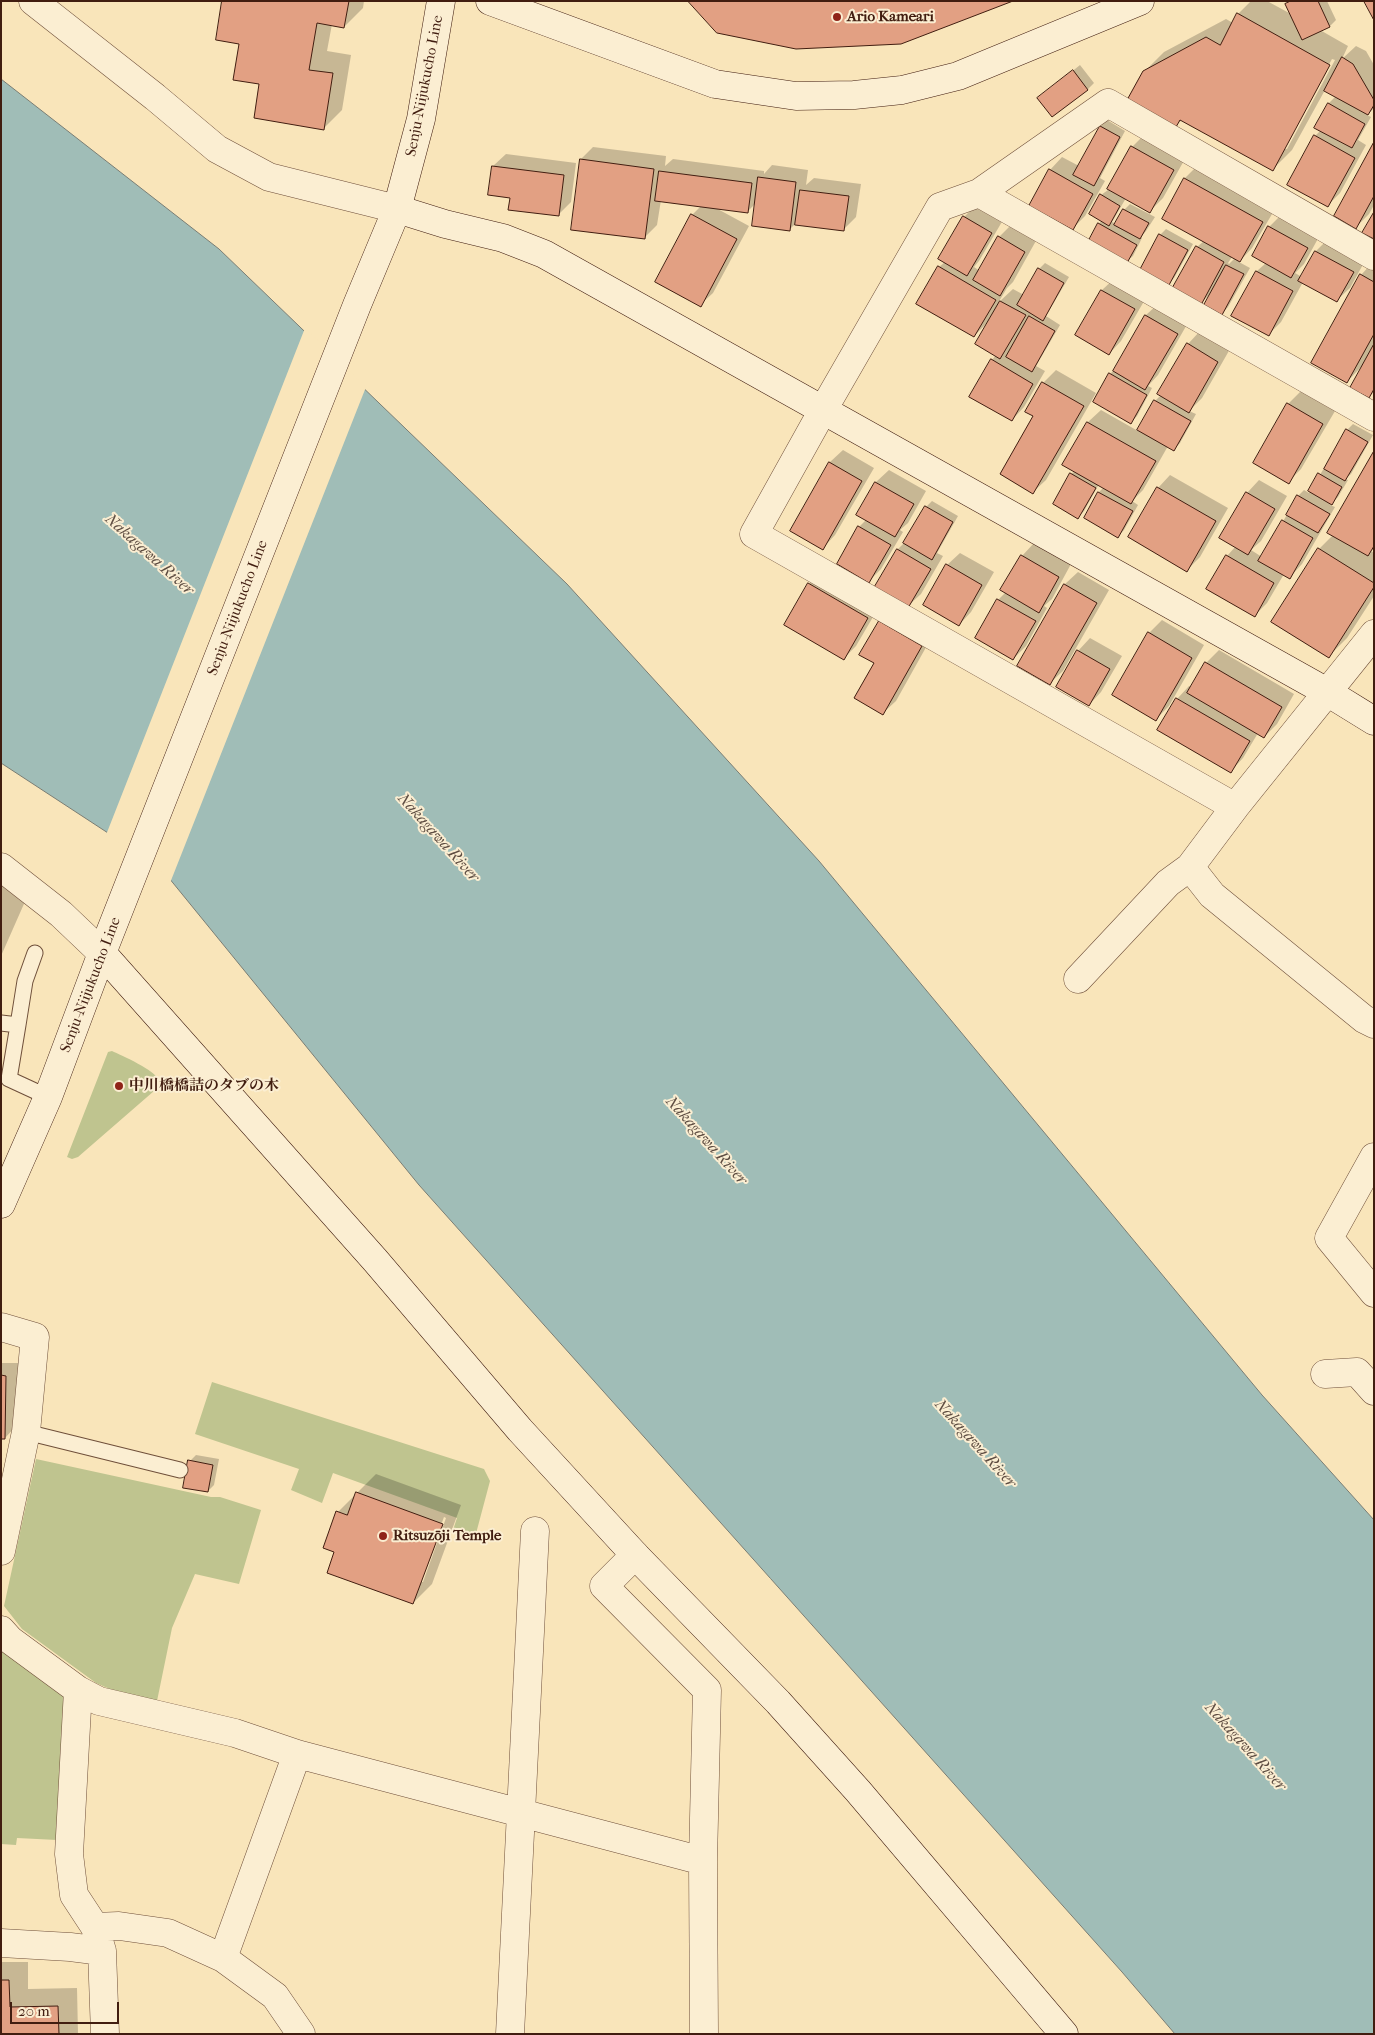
<!DOCTYPE html>
<meta charset="utf-8">
<style>
body{margin:0}
#map{position:relative;width:1375px;height:2035px;overflow:hidden;background:#f9e5ba;font-family:"IM FELL French Canon",serif}
canvas{display:block}
.frame{position:absolute;inset:0;border:2px solid #411d10;pointer-events:none}
.scale{position:absolute;left:10px;top:2002px;width:109px;height:22px;box-sizing:border-box;border:2px solid #411d10;border-top:0;padding-left:6px;font-size:15px;line-height:18px;white-space:nowrap;color:#411d10;-webkit-text-stroke:4px #fbeed2;paint-order:stroke}
</style>
<div id="map">
<canvas width="1375" height="2035"></canvas>
<div class="frame"></div>
<div class="scale">20 m</div>
</div>
<script>
const ctx = document.querySelector('canvas').getContext('2d');
ctx.lineJoin = 'round';
function fillPath(path, color) { ctx.fillStyle = color; ctx.fill(path, 'evenodd'); }
function stroke(path, color, width, dash) { ctx.strokeStyle = color; ctx.lineWidth = width; ctx.lineCap = dash ? 'butt' : 'round'; ctx.setLineDash(dash || []); ctx.stroke(path); }
function drawText(font, color, halo, rows, align = 'center') {
  ctx.font = font + ' "IM FELL French Canon","Noto Serif JP",serif'; ctx.lineWidth = 4; ctx.setLineDash([]); ctx.textBaseline = 'middle'; ctx.strokeStyle = halo; ctx.fillStyle = color; for (const [text, x, y, turn = 0] of rows) {
    ctx.save(); ctx.translate(x, y); ctx.rotate((+turn || 0) * Math.PI / 180); ctx.textAlign = isNaN(turn) ? turn : align; if (halo) ctx.strokeText(text, 0, 0); ctx.fillText(text, 0, 0); ctx.restore();
  }
}
const green = new Path2D(`
 M112 1051C121 1055 157 1071 158 1080 159 1084 156 1088 154 1091L78 1157 72 1159 67 1157 108 1052Z
 M212 1382 484 1469 490 1481 474 1541 452 1533 457 1518 333 1473 322 1503 291 1490 299 1469 195 1434Z
 M36 1459 211 1497H220L261 1510 239 1584 195 1574 172 1628 157 1701 119 1693 96 1683 22 1629 4 1606Z
 M1 1646 65 1696 57 1840 17 1838 16 1845 1 1844Z`);
const water = new Path2D(`
 M1 79 219 249 567 584 819 861 1262 1395 1374 1520V2034H1175L1122 1972 419 1185 160 867 1 763Z`);
const pier = new Path2D(`
 M305 328 366 387 170 883 159 869 106 835Z`);
const shadow = new Path2D(`
 M223 1H364L363 8 344 27 332 24 327 51 351 55 342 110 323 129 261 83 240 43Z
 M1251 1H1267L1291 14 1286 5 1290 1H1327L1336 20 1330 26 1320 30 1348 46 1342 59 1356 46 1366 51 1374 65V108L1367 115 1371 117 1358 140 1366 145 1340 193 1327 206 1315 136 1321 130 1316 127 1329 103 1336 96 1325 90 1292 150 1273 169 1182 120 1176 125 1144 72 1164 52 1226 19 1233 23 1238 14ZM1332 59 1335 60 1287 149H1284Z
 M1080 65 1094 83 1088 89 1039 98Z
 M1107 120 1125 131 1100 178 1105 181 1085 216 1073 228 1050 170 1062 157 1079 166 1101 126Z
 M1145 134 1186 157 1163 198 1150 211 1126 198 1112 222 1116 224 1124 210 1130 204 1155 217 1146 231 1141 237 1142 238 1133 256 1126 262 1099 224 1102 220 1101 195 1108 190 1132 147Z
 M1374 145V205L1369 214 1356 227Z
 M593 147 666 156 665 166 673 159 764 171V174L772 165 808 170 806 185 814 178 861 184 856 217 843 230 795 224 789 230 756 203 748 211 714 207 749 226 713 293 700 305 692 215 702 205 661 200 657 225 644 238 581 159Z
 M506 154 576 163 571 202 558 215 512 196 493 166Z
 M1197 166 1275 209 1252 248 1239 262 1250 268 1228 307 1222 314 1212 292 1201 303 1197 247 1204 241 1163 218 1185 178ZM1232 257 1235 258 1229 264 1228 263Z
 M977 204 1003 220 979 261 974 267 980 271 999 237 1012 224 1037 239 1013 282 1007 288 998 303 1013 289 1024 295 1039 269 1045 263 1069 277 1046 316 1060 325 1036 366 1045 371 1024 407 1012 420 992 360 996 355 989 321 974 336 939 267 945 262 964 217Z
 M1282 214 1320 235 1304 264 1295 273 1302 277 1316 251 1328 239 1366 259 1350 288 1337 300 1303 282 1281 322 1268 335 1233 315 1257 271 1266 263 1269 227Z
 M1166 229 1193 244 1174 278 1168 284 1160 235Z
 M1373 262 1374 392 1369 397 1361 367 1347 382 1361 275Z
 M1115 278 1147 296 1121 341 1109 354 1076 335 1102 290Z
 M1159 303 1189 321 1158 375 1148 386 1152 388 1137 416 1131 422 1110 374 1115 369 1146 315Z
 M1200 331 1230 349 1202 398 1189 411 1196 414 1180 443 1174 449 1168 446 1143 490 1132 501 1138 505 1124 530 1118 536 1085 517 1099 492 1104 487 1099 484 1084 511 1078 517 1071 474 1075 471 1064 464 1088 422 1101 410 1138 431 1155 401 1161 395 1188 344Z
 M1056 370 1096 393 1046 480 1033 492 1034 416 1043 383Z
 M1301 391 1335 411 1301 469 1288 482V404Z
 M1353 424 1373 435 1351 474 1345 479 1348 480 1338 497 1330 505 1335 507 1302 564 1290 577 1284 574 1267 603 1255 615 1227 556 1236 546 1247 493 1259 480 1287 496 1261 541 1251 550 1262 557 1298 496 1304 490 1309 493 1347 430Z
 M843 450 874 468 835 535 823 548 791 530 830 462Z
 M1374 454V549L1371 551 1374 553V596L1347 638 1328 657 1273 621 1319 549 1333 535Z
 M889 470 926 491 908 523 900 530 903 532 881 569 868 582 838 564 859 527 867 519 858 514 876 482Z
 M1170 475 1228 508 1200 557 1187 570 1158 488Z
 M932 501 958 516 937 553 943 556 921 594 908 606 876 587 898 549 905 542 926 507Z
 M1034 543 1071 564 1052 599 1044 606 1047 608 1026 646 1013 659 977 638 998 600 1006 592 1022 556Z
 M960 553 994 572 971 612 959 625 947 565Z
 M821 571 880 605 856 646 844 658 809 584Z
 M1078 572 1109 590 1063 671 1050 683 1018 665 1065 584Z
 M892 610 934 633 896 701 883 713 880 622Z
 M1162 620 1204 645 1169 706 1156 719 1149 633Z
 M1090 638 1122 656 1101 692 1089 705 1078 651Z
 M1219 650 1294 694 1277 724 1264 737 1258 733 1243 758 1231 771 1177 699 1189 686 1192 687 1206 663Z
 M1 885 27 897 1 956Z
 M1 1363H18L17 1425 5 1438H1Z
 M196 1455 219 1459 214 1485 208 1491 190 1461Z
 M376 1474 461 1505 432 1584 413 1603 336 1551 338 1512ZM444 1517 446 1518 423 1582H420Z
 M1 1962H28V1989L77 1988 78 2034H1Z`);
const building = new Path2D(`
 M222 1H349L344 28 317 23 309 70 333 73 324 130 254 118 259 84 233 80 239 44 216 40Z
 M688 1H1013L901 44 796 49 717 33Z
 M1291 1H1318L1330 27 1302 40 1285 4Z
 M1364 1H1374V20Z
 M1237 13 1330 65 1273 171 1180 120 1176 127 1127 100 1143 71 1206 37 1220 45Z
 M1342 57 1353 64 1374 100V105L1368 115 1324 91Z
 M1073 70 1088 90 1052 117 1037 98Z
 M1328 103 1365 124 1352 148 1314 128Z
 M1100 126 1120 137 1094 186 1073 175Z
 M1314 135 1355 158 1328 207 1287 185Z
 M1374 142V196L1356 229 1334 216Z
 M1131 146 1174 170 1150 213 1107 189Z
 M580 159 654 169 645 239 571 230Z
 M492 166 564 175 559 216 508 210 510 198 488 195Z
 M1049 169 1093 194 1073 230 1029 206Z
 M659 171 752 183 748 213 655 201Z
 M758 177 796 182 790 231 752 226Z
 M1184 178 1263 222 1240 262 1162 219Z
 M800 190 849 196 844 231 795 225Z
 M1100 194 1120 206 1109 226 1089 214Z
 M1123 209 1149 223 1140 239 1114 225Z
 M1374 212V239L1362 233Z
 M691 214 737 239 701 307 655 282Z
 M963 216 992 233 967 276 938 259Z
 M1098 223 1137 245 1127 263 1088 242Z
 M1268 226 1308 248 1291 278 1252 256Z
 M1159 234 1188 250 1169 285 1140 270Z
 M998 236 1025 252 1000 296 973 280Z
 M1196 246 1224 262 1201 305 1172 289Z
 M1315 251 1354 272 1337 302 1298 281Z
 M1226 265 1244 274 1222 315 1204 305Z
 M938 266 996 300 974 337 916 304Z
 M1038 268 1064 283 1043 321 1017 305Z
 M1256 271 1293 291 1269 336 1231 316Z
 M1360 274 1374 282V334L1347 383 1311 363Z
 M1101 290 1135 309 1109 355 1075 335Z
 M1000 301 1026 315 1000 359 975 344Z
 M1145 315 1178 334 1145 390 1113 371Z
 M1029 316 1055 331 1032 372 1006 357Z
 M1187 343 1218 362 1189 413 1157 394Z
 M1374 344V389L1369 398 1350 388Z
 M991 359 1033 384 1012 421 969 397Z
 M1109 373 1147 395 1131 424 1093 402Z
 M1042 382 1084 406 1033 494 1000 474 1033 416 1025 412Z
 M1154 400 1191 421 1174 451 1137 430Z
 M1287 403 1323 424 1289 484 1253 463Z
 M1087 422 1156 461 1131 504 1062 465Z
 M1346 429 1368 442 1345 481 1324 469Z
 M1374 451V546L1368 556 1327 533Z
 M829 462 862 481 823 550 790 531Z
 M1070 473 1096 488 1078 519 1053 504Z
 M1318 473 1342 487 1332 505 1308 491Z
 M875 482 914 504 895 537 856 515Z
 M1157 487 1216 521 1187 572 1128 537Z
 M1098 492 1133 511 1118 538 1084 518Z
 M1246 492 1275 509 1248 555 1219 538Z
 M1297 495 1330 514 1318 533 1286 515Z
 M925 506 953 522 932 560 903 543Z
 M1282 520 1313 538 1290 579 1258 561Z
 M858 526 891 545 869 583 837 564Z
 M1318 548 1374 583V587L1329 658 1271 622Z
 M897 549 931 569 908 608 874 588Z
 M1021 555 1059 577 1039 613 1000 590Z
 M1226 555 1274 583 1255 617 1206 589Z
 M946 564 982 585 959 626 923 605Z
 M808 583 868 618 844 660 784 625Z
 M1064 584 1097 603 1050 685 1017 666Z
 M997 599 1036 621 1013 660 975 638Z
 M879 621 922 646 883 715 854 698 874 663 859 655Z
 M1148 632 1192 658 1156 721 1112 695Z
 M1077 650 1110 669 1089 706 1056 687Z
 M1205 662 1282 707 1264 738 1187 693Z
 M1176 698 1250 741 1231 773 1157 730Z
 M1 1375 6 1376 5 1439H1Z
 M188 1460 213 1465 208 1492 183 1488Z
 M356 1492 443 1524 413 1604 327 1573 334 1552 323 1548 336 1511 347 1515Z
 M1 1980H9L10 2007 58 2006 59 2034H1Z`);
const lane = new Path2D(`
 M1 1023 18 1025 9 1079 48 1097
 M18 1025 25 981 35 953
 M26 1432 180 1470`);
const street = new Path2D(`
 M33 1 155 97 217 149 269 177 397 209
 M979 193 1374 417
 M1235 807 754 534 823 410 940 207 979 193 1108 103 1374 256
 M1 867 61 914 102 953
 M1190 867 1212 895 1364 1019 1374 1024
 M1078 979 1168 883 1190 867 1235 807 1374 634
 M1374 1157 1329 1238 1374 1293
 M1 1327 35 1337 26 1432 1 1551
 M1325 1374 1357 1372 1374 1391
 M635 1555 604 1586 707 1690 703 1861 704 2034
 M1 1630 10 1640 78 1690 99 1701 235 1733 297 1754 703 1861
 M78 1690 69 1854 74 1895 95 1927 102 1951 105 2034
 M95 1927 119 1926 168 1933 223 1958 297 1754
 M1 1943 70 1947 102 1951
 M223 1958 275 1996 301 2034
 M510 2034 535 1531`);
const secondary = new Path2D(`
 M490 1 715 84 796 96 854 95 902 90 958 76 1140 1
 M397 209 445 224 503 238 544 254 1327 692 1374 721
 M102 953 375 1260 520 1430 635 1555 778 1702 858 1791 1064 2034
 M1 1204 48 1097 102 953 357 305 397 209 421 119 441 1`);
const markers = [
 [837,17,5,"#8f2418"],
 [119,1086,5,"#8f2418"],
 [383,1536,5,"#8f2418"]
];
const poiNames = [
 ["Ario Kameari",847,17],
 ["中川橋橋詰のタブの木",129,1086],
 ["Ritsuzōji Temple",393,1536]
];
const streetNames = [
 ["Senju-Niijukucho Line",425,86,-79],
 ["Senju-Niijukucho Line",238,608,-69],
 ["Senju-Niijukucho Line",91,985,-69]
];
const waterNames = [
 ["Nakagawa River",149,555,42],
 ["Nakagawa River",438,838,48],
 ["Nakagawa River",706,1141,48],
 ["Nakagawa River",975,1444,48],
 ["Nakagawa River",1245,1747,48]
];
fillPath(green, '#bfc48f');
fillPath(water, '#a0bdb7');
stroke(water, '#7a7d74', 1);
fillPath(pier, '#f9e5ba');
fillPath(shadow, '#0003');
fillPath(building, '#e2a083');
stroke(building, '#411d10', 1);
stroke(lane, '#6f4f3a', 17);
stroke(street, '#6f4f3a', 29);
stroke(secondary, '#411d10', 29);
stroke(lane, '#fbeed2', 15);
stroke(street, '#fbeed2', 28);
stroke(secondary, '#fbeed2', 28);
for (const [x, y, r, color] of markers) { const dot = new Path2D(); dot.arc(x, y, r, 0, 2 * Math.PI); ctx.fillStyle = color; ctx.fill(dot); stroke(dot, '#fbeed2', 2); }
drawText('bold 15px', '#411d10', '#fbeed2', poiNames, 'left');
drawText('15px', '#411d10', '#fbeed2', streetNames);
drawText('italic 16px', '#5e4d42', '#fbeed2', waterNames);
</script>
